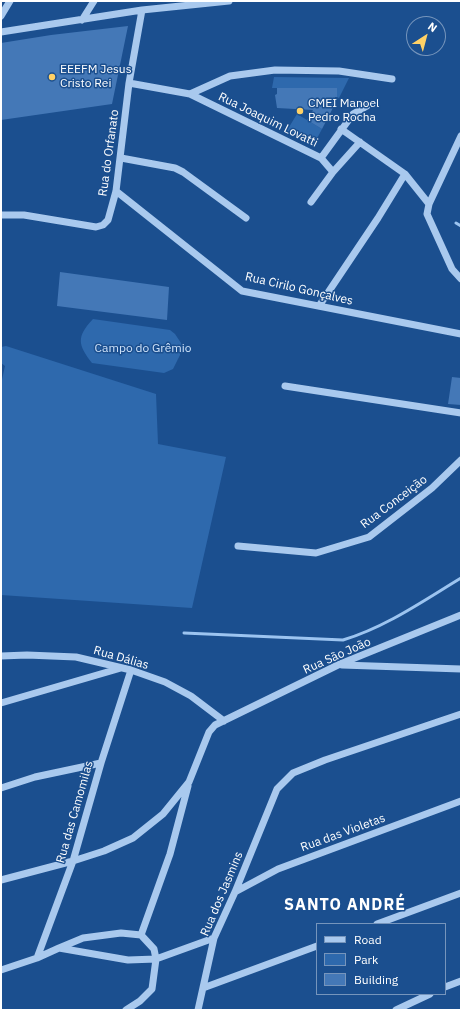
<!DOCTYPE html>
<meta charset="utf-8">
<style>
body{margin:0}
#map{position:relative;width:462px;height:1011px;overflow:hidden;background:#1b4f8f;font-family:"IBM Plex Sans",sans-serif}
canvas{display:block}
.frame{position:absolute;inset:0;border:2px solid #fff;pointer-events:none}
.legend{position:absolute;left:316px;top:923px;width:130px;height:72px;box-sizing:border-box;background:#1b4f8f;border:1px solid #7695bc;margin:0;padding:5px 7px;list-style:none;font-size:12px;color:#fff}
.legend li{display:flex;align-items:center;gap:8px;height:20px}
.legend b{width:20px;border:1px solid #7695bc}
.north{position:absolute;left:406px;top:16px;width:40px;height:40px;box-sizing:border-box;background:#1b4f8f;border:1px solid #7695bc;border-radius:50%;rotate:36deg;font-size:11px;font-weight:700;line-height:16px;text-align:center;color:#fff}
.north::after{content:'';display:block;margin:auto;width:14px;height:18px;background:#ffd166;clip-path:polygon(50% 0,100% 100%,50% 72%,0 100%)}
</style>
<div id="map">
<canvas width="462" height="1011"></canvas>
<div class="frame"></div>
<ul class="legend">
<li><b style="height:5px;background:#a9c9ee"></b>Road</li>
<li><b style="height:11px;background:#2e69ad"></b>Park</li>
<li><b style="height:11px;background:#4478b7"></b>Building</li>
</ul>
<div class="north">N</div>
</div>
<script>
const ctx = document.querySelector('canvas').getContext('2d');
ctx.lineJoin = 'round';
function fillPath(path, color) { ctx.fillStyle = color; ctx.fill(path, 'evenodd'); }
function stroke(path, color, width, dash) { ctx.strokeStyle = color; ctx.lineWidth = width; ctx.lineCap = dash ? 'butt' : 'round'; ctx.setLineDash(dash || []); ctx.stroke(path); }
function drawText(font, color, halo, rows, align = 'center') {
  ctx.font = font + ' "IBM Plex Sans",sans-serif'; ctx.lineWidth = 3; ctx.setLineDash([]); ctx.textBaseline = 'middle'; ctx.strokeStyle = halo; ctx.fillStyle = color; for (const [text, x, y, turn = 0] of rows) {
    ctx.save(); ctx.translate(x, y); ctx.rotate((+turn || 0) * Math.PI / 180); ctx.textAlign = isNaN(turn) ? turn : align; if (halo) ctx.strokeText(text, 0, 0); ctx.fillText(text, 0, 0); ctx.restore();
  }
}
const green = new Path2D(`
 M274 77 349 78 339 98 337 97V88H272Z
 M297 114 322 129 313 146 286 132Z
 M93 319 170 330 175 334 181 343 180 355 173 369 164 373 92 363C78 345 76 337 93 319Z
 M6 346 156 394 158 444 226 457 192 608 1 595V384L5 366 1 363V347Z`);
const stream = new Path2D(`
 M456 223 461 226
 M184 633 343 640C386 627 423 601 461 578`);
const building = new Path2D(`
 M128 26 112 104 1 120V43L51 35Z
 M277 88H337V97H335V104L322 129 307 120 313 110 277 108 275 95 277 94Z
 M60 272 169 287 167 320 57 306Z
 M452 377 461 378V405L448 404Z`);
const minor = new Path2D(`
 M1 16 10 1
 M82 20 94 1
 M1 32 142 10 229 1
 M129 83 190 94 321 158 353 114 367 106
 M190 94 230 76 275 70 339 71 392 79
 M341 129 405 174 429 204
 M461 136 429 204 427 214 452 269 461 279
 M121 158 175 168 183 172 246 218
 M321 158 333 172
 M116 191 242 291 461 334
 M311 202 333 172 360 142
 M1 215H24L96 227 103 225 108 220 116 191 129 83 142 10
 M319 306 378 218 405 174
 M285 386 461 413
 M238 546 316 553 369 537 432 488 461 460
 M1 656 27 655 76 657 131 670 165 682 191 696 224 721
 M342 665 461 669
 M1 703 121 668
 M1 788 35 777 101 763
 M1 880 73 861 104 851 133 838 163 814 189 782 209 732 215 725 340 664 461 615
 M235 892 278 869 461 801
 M377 924 461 893
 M141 935 170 854 188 786
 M59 948 83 938 121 933 141 935 154 949 156 959 152 989 140 1001 126 1010
 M37 958 73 861 101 763 131 670
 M1 970 37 958 59 948 128 960 156 959 214 938
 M445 987 461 981
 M203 988 317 946
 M198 1010 214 938 235 892 277 789 293 773 325 760 461 714
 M396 1010 430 994`);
const markers = [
 [52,77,4,"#ffd166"],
 [300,111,4,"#ffd166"]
];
const poiNames = [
 ["EEEFM Jesus",60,70],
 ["Cristo Rei",60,84],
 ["CMEI Manoel",308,104],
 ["Pedro Rocha",308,118]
];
const streetNames = [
 ["Rua Joaquim Lovatti",268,120,26],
 ["Rua do Orfanato",109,153,-82],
 ["Rua Cirilo Gonçalves",299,289,13],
 ["Rua Conceição",394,502,-37],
 ["Rua São João",337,656,-24],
 ["Rua Dálias",121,658,16],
 ["Rua das Camomilas",75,812,-74],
 ["Rua das Violetas",343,833,-20],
 ["Rua dos Jasmins",222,894,-67]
];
const parkNames = [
 ["Campo do Grêmio",143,349]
];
const districtNames = [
 ["SANTO ANDRÉ",345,905]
];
fillPath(green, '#2e69ad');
stroke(stream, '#9cc4f0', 3);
fillPath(building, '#4478b7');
stroke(minor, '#a9c9ee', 7);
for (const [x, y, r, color] of markers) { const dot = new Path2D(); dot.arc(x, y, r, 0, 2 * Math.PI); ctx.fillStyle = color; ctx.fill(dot); stroke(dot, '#1b4f8f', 1.5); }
drawText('12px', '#fff', '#1b4f8f', poiNames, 'left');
drawText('12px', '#fff', '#1b4f8f', streetNames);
drawText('12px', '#cfe3fa', '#1b4f8f', parkNames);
ctx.letterSpacing = '1px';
drawText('bold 16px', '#fff', '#1b4f8f', districtNames);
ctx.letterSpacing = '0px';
</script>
